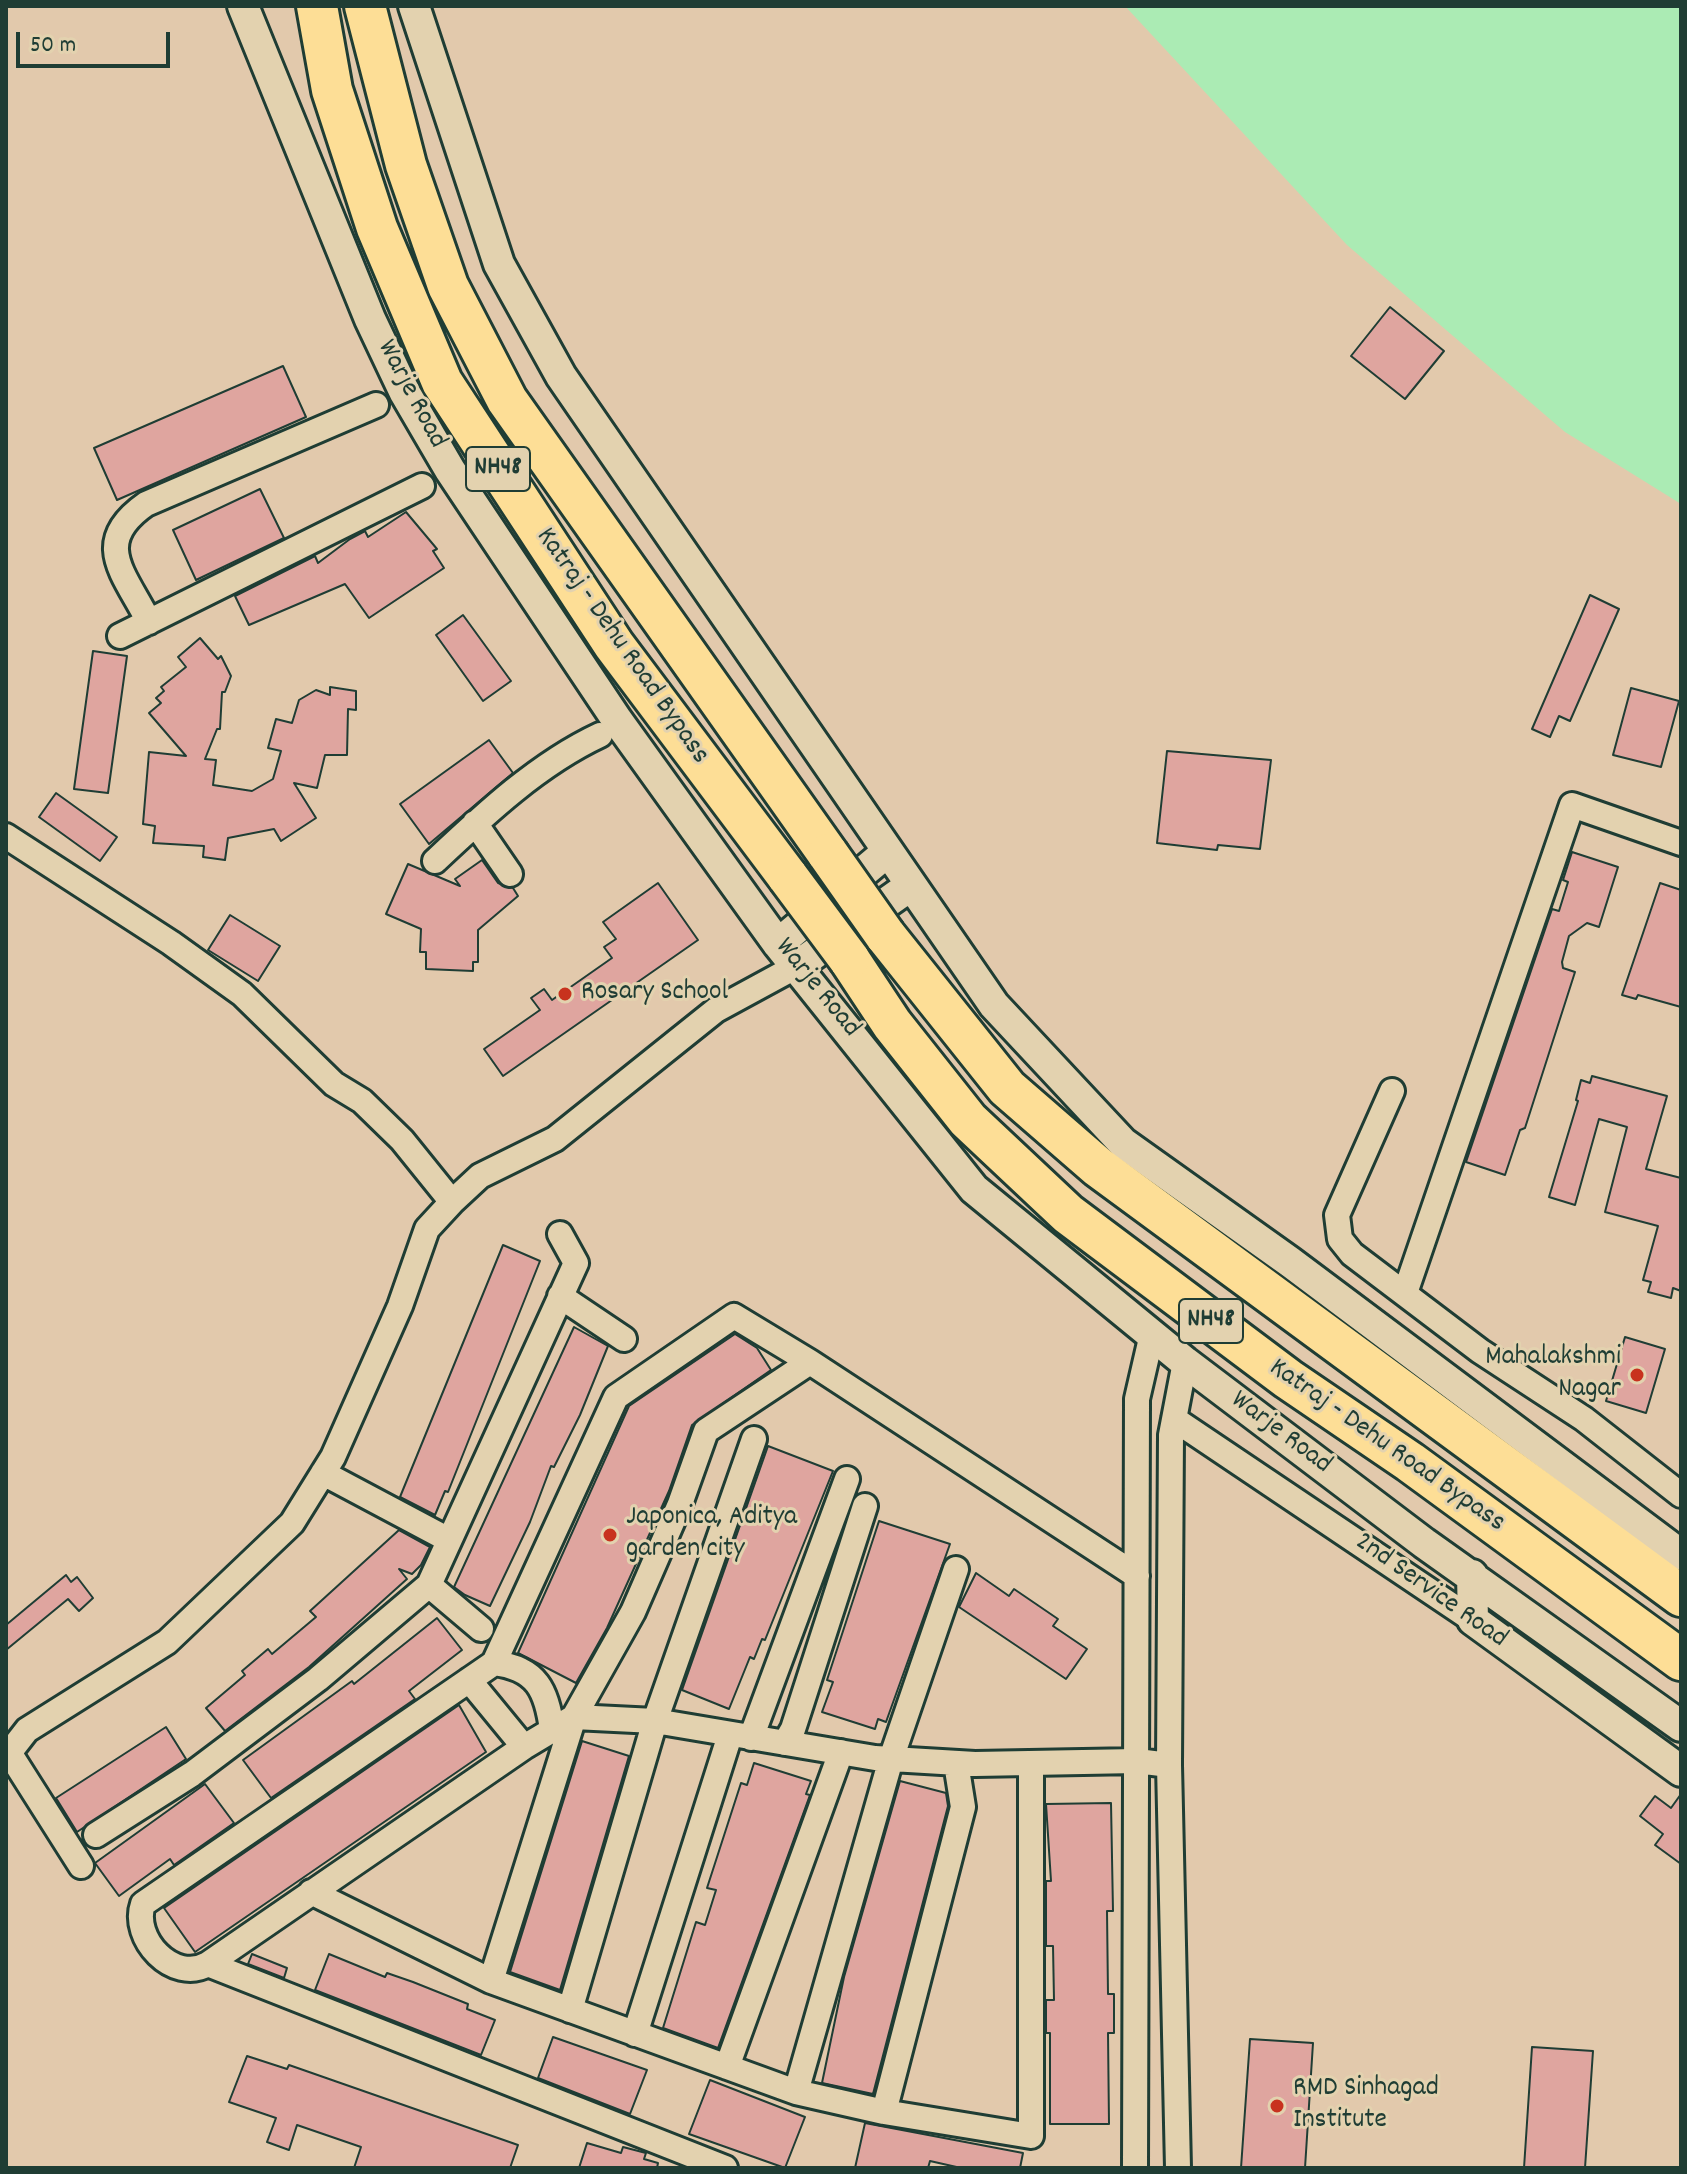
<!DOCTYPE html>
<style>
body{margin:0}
#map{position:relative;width:1687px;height:2174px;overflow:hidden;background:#e2c9ac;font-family:Dekko,sans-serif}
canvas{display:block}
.frame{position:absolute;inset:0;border:8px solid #1f3d34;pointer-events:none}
.scale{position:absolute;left:16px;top:32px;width:154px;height:36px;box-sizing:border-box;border:4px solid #1f3d34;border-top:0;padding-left:10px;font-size:24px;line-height:28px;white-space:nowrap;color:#1f3d34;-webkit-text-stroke:6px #e3d2af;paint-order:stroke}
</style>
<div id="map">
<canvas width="1687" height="2174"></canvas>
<div class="frame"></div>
<div class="scale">50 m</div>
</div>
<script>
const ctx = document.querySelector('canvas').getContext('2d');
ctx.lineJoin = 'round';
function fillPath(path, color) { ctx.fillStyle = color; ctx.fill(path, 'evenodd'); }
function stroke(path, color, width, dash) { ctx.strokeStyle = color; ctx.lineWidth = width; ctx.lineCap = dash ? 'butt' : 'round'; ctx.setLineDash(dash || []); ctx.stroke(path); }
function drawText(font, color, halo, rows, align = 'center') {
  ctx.font = font + ' Dekko,sans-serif'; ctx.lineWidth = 6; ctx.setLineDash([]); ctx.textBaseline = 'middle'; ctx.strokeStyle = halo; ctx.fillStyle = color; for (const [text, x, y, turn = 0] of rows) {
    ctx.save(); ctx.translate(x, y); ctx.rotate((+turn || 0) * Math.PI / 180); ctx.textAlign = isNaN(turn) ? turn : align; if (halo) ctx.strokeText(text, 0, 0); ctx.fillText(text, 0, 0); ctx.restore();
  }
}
const green = new Path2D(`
 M1125 6H1681V504L1565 432 1347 245Z`);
const building = new Path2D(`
 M1390 307 1444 351 1405 399 1351 356Z
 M283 366 306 417 117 500 94 448Z
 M260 489 284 538 196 580 173 530Z
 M406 512 437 549 433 551 444 568 369 618 345 584 249 625 235 596 315 556 318 563 350 539 365 531 368 537Z
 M1590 595 1619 609 1570 721 1559 716 1550 737 1532 729Z
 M463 615 511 681 483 701 436 635Z
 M200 638 218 659 221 656 231 676 225 692H222L220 729H217L205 759 216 760 213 785 252 791 273 779 281 751 268 748 276 719 292 723 299 700 316 690 330 695V687L356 691V710L348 709 347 755H325L317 788 294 783 316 818 281 841 274 829 228 838 225 860 203 857 204 846 153 843 155 826 143 824 149 752 186 756 149 713 161 703 156 698 164 691 161 687 186 667 178 657Z
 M93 651 127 656 108 793 74 789Z
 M1631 688 1679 701 1661 767 1613 755Z
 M489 740 513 773 429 844 400 804Z
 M1167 751 1271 760 1260 849 1218 845 1217 850 1157 843Z
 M56 793 117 837 100 861 39 817Z
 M1572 852 1618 867 1599 927 1587 923 1569 936 1562 962 1563 968 1575 972 1525 1128 1520 1130 1505 1175 1466 1162 1552 909 1559 911 1568 882 1563 880Z
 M482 860 498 883 513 888 518 896 478 930V962H473V971L426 969V952H420L421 929 386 914 408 864 460 886 455 879Z
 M658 883 698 940 503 1076 484 1049 540 1010 531 998 544 989 552 1000 612 958 604 947 616 939 603 922Z
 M1660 883 1681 890V1007L1638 995 1636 999 1622 995Z
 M230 915 280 946 258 981 208 950Z
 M1592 1076 1667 1096 1646 1169 1681 1178V1291L1673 1288 1671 1298 1648 1292 1651 1282 1643 1280 1658 1226 1605 1212 1627 1127 1599 1119 1575 1205 1549 1197 1578 1101 1576 1100 1581 1080 1590 1083Z
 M503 1245 540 1261 448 1492 445 1491 435 1515 400 1497Z
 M574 1327 608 1346 580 1415 554 1467 551 1466 530 1522 490 1606 465 1595 454 1587Z
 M735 1334 757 1348 771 1370 692 1425 669 1491 607 1628 576 1683 518 1653 629 1406Z
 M1625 1337 1665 1349 1646 1413 1606 1401Z
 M768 1446 833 1471 765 1640 762 1639 754 1659 750 1657 729 1709 682 1690Z
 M879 1521 950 1544 886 1722 878 1719 875 1729 822 1712 833 1682 827 1680Z
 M399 1530 430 1547 421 1565 412 1574 399 1569 407 1579 309 1667 225 1731 206 1708 245 1675 242 1671 268 1649 272 1654 316 1617 310 1611Z
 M976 1573 1009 1596 1014 1589 1058 1619 1053 1626 1087 1649 1066 1679 959 1607Z
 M66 1575 71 1582 77 1577 93 1598 79 1611 68 1599 6 1650V1625Z
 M437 1618 462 1650 409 1691 415 1699 271 1798 243 1760 352 1681 354 1684Z
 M459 1705 486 1752 195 1952 164 1908Z
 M166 1727 186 1759 77 1832 56 1798Z
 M582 1741 629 1756 560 1990 510 1972Z
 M754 1763 811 1781 806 1794 810 1795 718 2048 663 2028 696 1922 705 1925 716 1890 707 1888 741 1783 747 1785Z
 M900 1781 946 1793 948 1806 873 2094 822 2083 844 1977Z
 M205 1784 234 1823 174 1865 170 1859 119 1896 95 1863Z
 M1681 1794V1864L1655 1845 1663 1834 1640 1816 1655 1796 1671 1808Z
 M1111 1803 1113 1911H1107L1108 1994H1114V2033H1108L1109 2124H1050V2033H1046V2000H1054L1053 1946H1046V1881H1051L1046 1804Z
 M252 1954 287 1968 284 1978 248 1964Z
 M329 1954 385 1977 387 1973 413 1982 468 2004 467 2009 495 2020 481 2055 315 1990Z
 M553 2037 647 2070 630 2114 538 2078Z
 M1250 2039 1313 2043 1305 2168H1241Z
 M1532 2047 1593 2051 1585 2168H1524Z
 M247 2056 287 2069 289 2065 518 2145 510 2168H354L361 2147 297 2125 289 2150 267 2142 276 2118 229 2102Z
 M710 2080 805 2117 785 2168 689 2134Z
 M865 2123 1023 2153 1020 2168H961L930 2161 928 2168H855Z
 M587 2143 621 2153 623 2147 646 2153 644 2159 658 2163 657 2168H579Z`);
const minor = new Path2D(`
 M149 622C125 574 90 543 146 504L376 405
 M120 636 422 486
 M475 823 510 874
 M6 836 171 943 242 994 334 1084 362 1101 402 1140 452 1202
 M435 861C485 814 538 764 600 735
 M1392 1091 1337 1215 1340 1239 1352 1254 1480 1351 1584 1419 1681 1495
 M1405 1293 1572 805 1681 843
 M560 1296 624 1339
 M810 1362 1137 1576
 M1174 1419 1473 1620
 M323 1473 449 1540
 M429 1585 481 1629
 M494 1663C537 1668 547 1691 552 1730
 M469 1680 524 1747
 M751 1738 847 1479
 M785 1743 793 1729 865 1506
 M10 1754 81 1866
 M6 1757 27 1730 167 1642 292 1523 333 1457 400 1306 427 1229 452 1202 480 1176 555 1139 716 1010 797 966
 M96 1835 192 1774 318 1679 429 1585 576 1263 560 1234
 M311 1892 491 1981 796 2092 884 2112 1031 2136V1763
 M208 1964C173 1984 131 1938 143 1904L494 1663 616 1397 734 1316 810 1362 706 1431 680 1504 633 1612 574 1717 491 1981
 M570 2010 655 1721 754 1439
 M635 2034 730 1735
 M727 2067 841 1752
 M796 2092 891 1759 956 1569
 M884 2112 963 1807 956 1763
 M725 2168 208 1964 524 1747 574 1717 655 1721 875 1758 975 1764 1137 1761 1169 1765
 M1135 2168 1137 1399 1152 1334
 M1178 2168 1169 1765 1171 1435 1185 1362`);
const tertiary = new Path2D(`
 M243 6 370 319 405 393 450 470 617 720 778 944 974 1189 1185 1362 1424 1543 1681 1726
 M414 6 499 264 561 376 994 1005 1123 1143 1290 1262 1681 1555
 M778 944 887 852
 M797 966 910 886
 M1472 1575 1473 1620 1681 1771`);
const trunk = new Path2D(`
 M317 6 332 90 377 228 442 382 614 645 788 877
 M365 6 406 165 448 286 507 400 828 854
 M885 935 1007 1088 1098 1167 1681 1596
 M849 959 892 1024 968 1120 1068 1214 1288 1379 1410 1462 1681 1660`);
const trunkBridge = new Path2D(`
 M828 854 885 935
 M788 877 849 959`);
const markers = [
 [565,994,8,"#c8321e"],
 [1637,1375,8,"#c8321e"],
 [610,1535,8,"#c8321e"],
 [1277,2106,8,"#c8321e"]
];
const shields = [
 [498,469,64],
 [1211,1321,64]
];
const shieldNames = [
 ["NH48",498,469],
 ["NH48",1211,1321]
];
const streetNames = [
 ["Warje Road",410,395,62],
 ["Katraj - Dehu Road Bypass",621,647,55],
 ["Warje Road",816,989,51],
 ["Warje Road",1280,1434,37],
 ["Katraj - Dehu Road Bypass",1386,1447,35],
 ["2nd Service Road",1430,1592,35]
];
const poiNames = [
 ["Rosary School",581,994],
 ["Mahalakshmi",1621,1359,"right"],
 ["Nagar",1621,1391,"right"],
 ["Japonica, Aditya",626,1519],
 ["garden city",626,1551],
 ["RMD Sinhagad",1293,2090],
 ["Institute",1293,2122]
];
fillPath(green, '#abebb4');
fillPath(building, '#dfa59f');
stroke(building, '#1f3d34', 2);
stroke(minor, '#1f3d34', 30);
stroke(tertiary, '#1f3d34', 36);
stroke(trunk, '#1f3d34', 46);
stroke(minor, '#e3d2af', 24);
stroke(tertiary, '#e3d2af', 30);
stroke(trunk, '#fdde96', 40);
stroke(trunkBridge, '#1f3d34', 46, []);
stroke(trunkBridge, '#fdde96', 40);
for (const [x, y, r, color] of markers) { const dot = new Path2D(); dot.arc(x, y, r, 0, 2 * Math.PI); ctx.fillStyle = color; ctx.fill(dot); stroke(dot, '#e3d2af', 3); }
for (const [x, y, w] of shields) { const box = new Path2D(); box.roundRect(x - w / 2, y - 22, w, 44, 6); ctx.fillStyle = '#e3d2af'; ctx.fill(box); stroke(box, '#1f3d34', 2); }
drawText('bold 26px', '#1f3d34', null, shieldNames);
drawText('28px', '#1f3d34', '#e3d2af', streetNames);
drawText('28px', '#1f3d34', '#e3d2af', poiNames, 'left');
</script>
